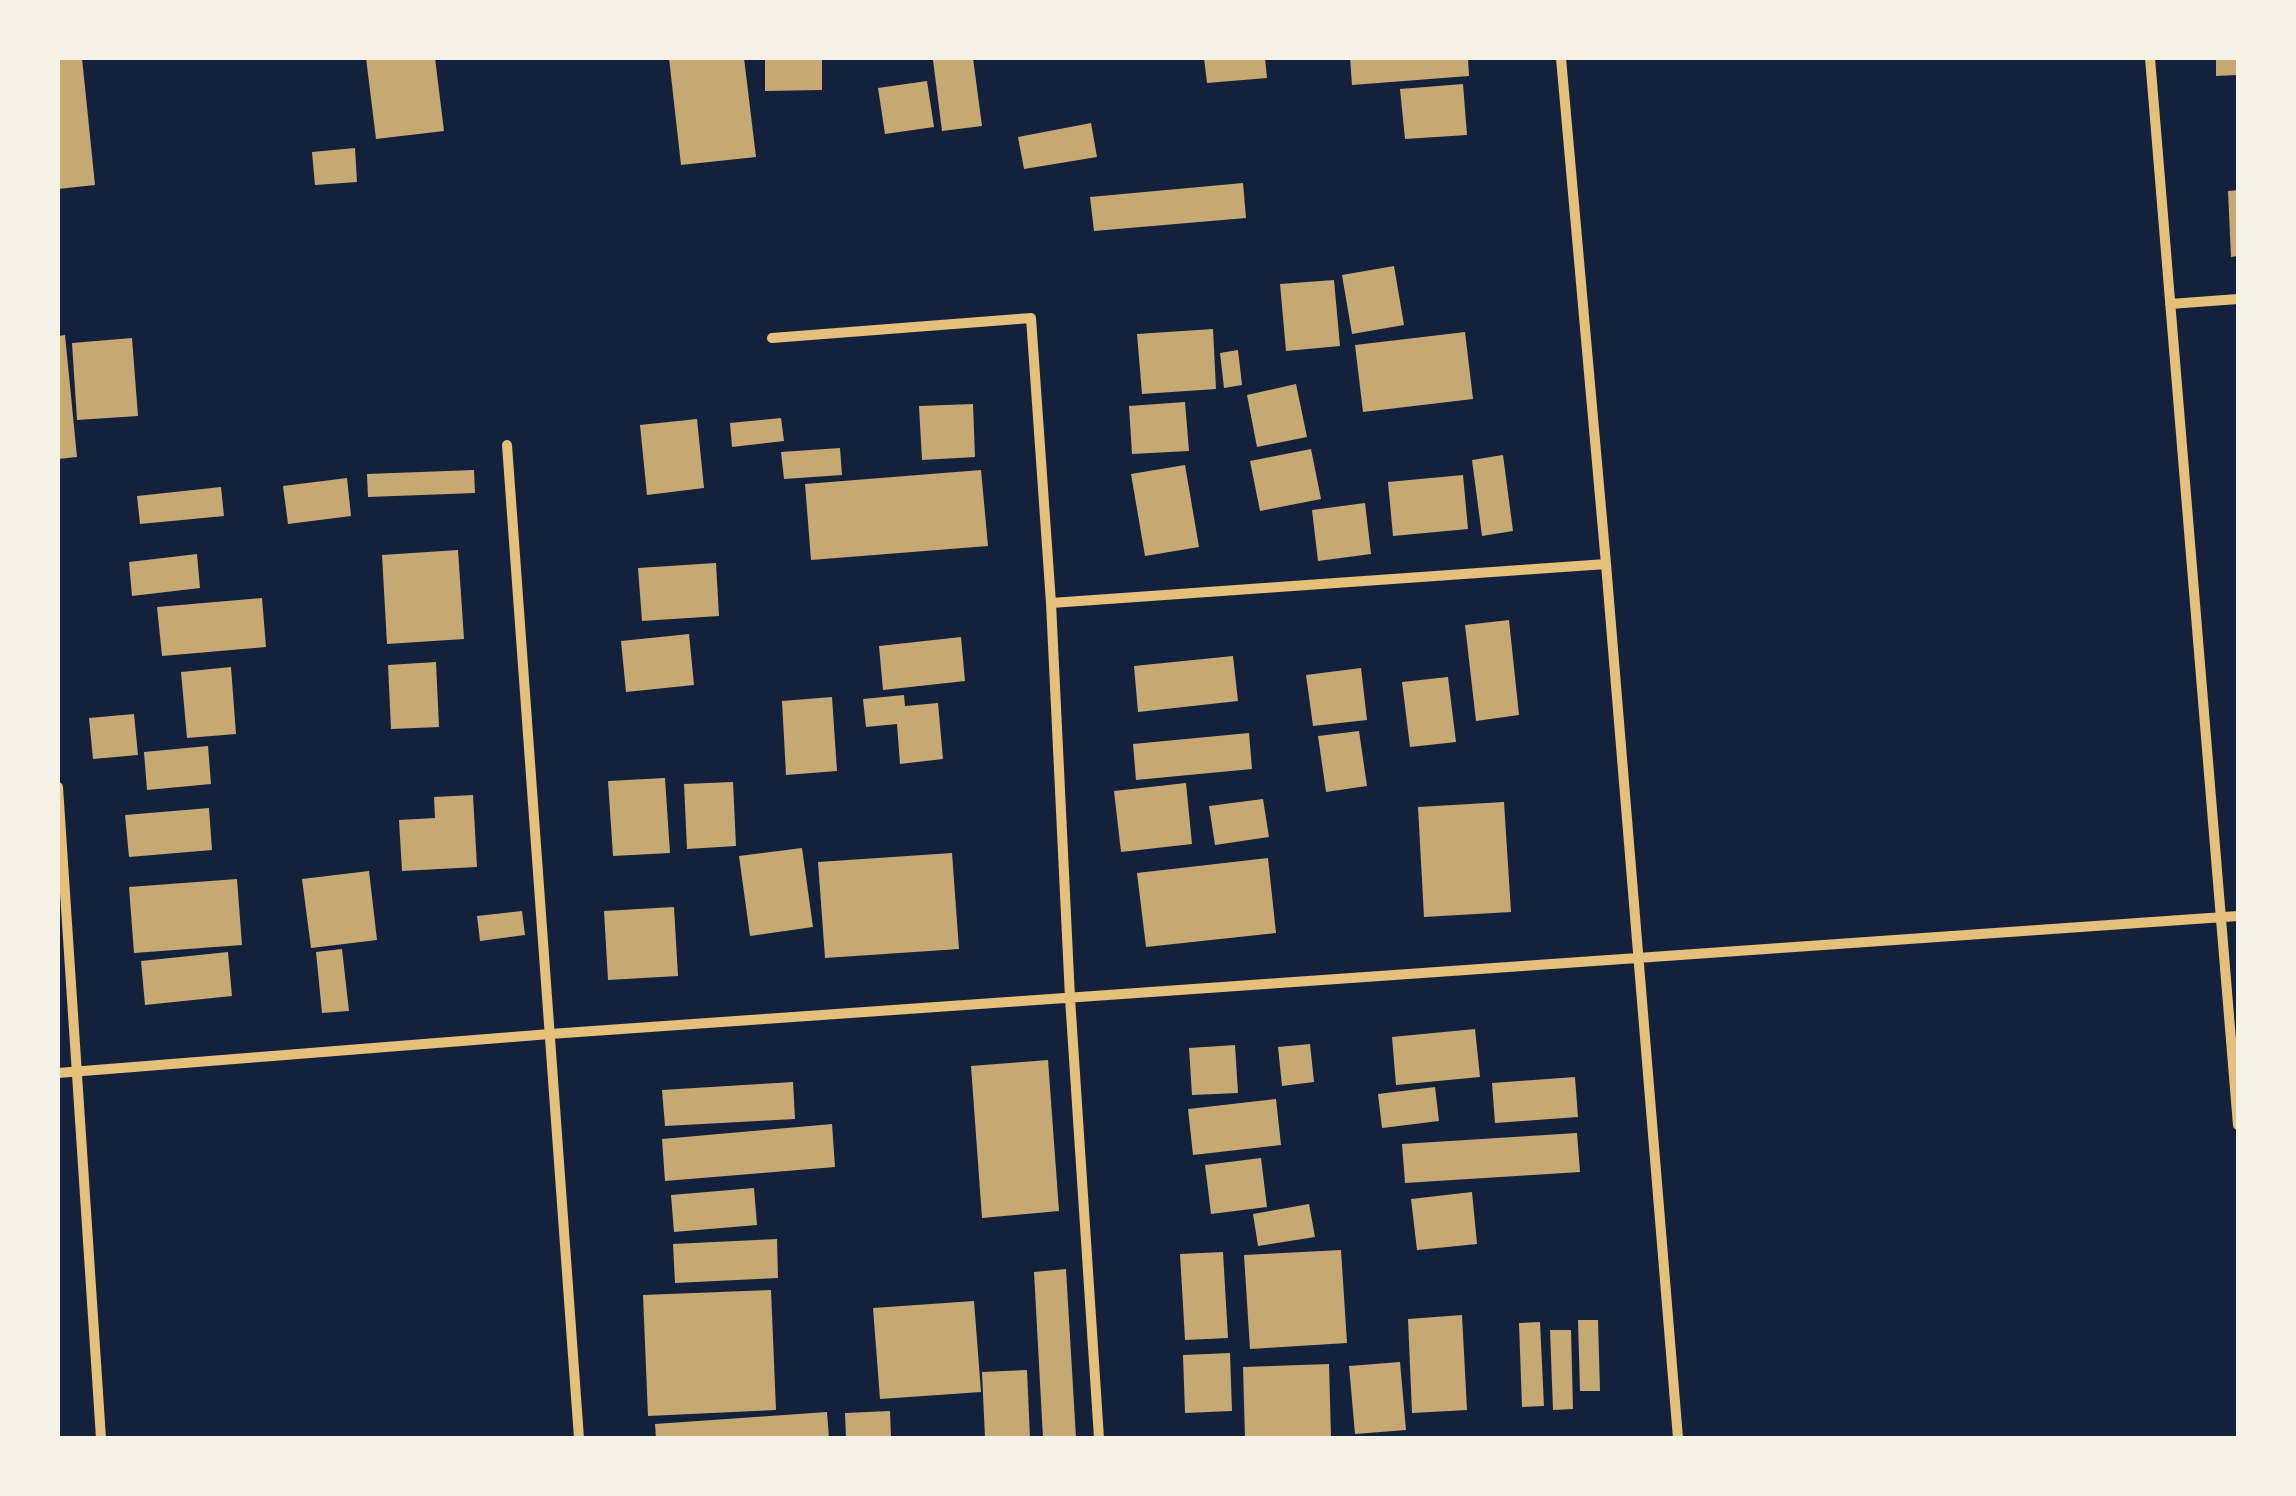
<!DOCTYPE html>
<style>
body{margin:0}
#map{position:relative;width:2296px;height:1496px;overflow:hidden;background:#14213d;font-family:Roboto,sans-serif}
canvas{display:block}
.frame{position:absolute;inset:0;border:60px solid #f6f1e7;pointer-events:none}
</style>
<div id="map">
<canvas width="2296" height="1496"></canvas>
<div class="frame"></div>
</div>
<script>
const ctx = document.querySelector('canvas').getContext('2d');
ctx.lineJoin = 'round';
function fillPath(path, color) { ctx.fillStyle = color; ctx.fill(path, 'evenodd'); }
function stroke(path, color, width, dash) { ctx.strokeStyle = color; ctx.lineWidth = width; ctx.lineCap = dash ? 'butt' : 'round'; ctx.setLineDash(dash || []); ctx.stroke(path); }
const building = new Path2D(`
 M82 58 95 185 58 189V59Z
 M366 58H435L444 131 376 139Z
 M669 58H744L756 157 681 165Z
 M765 58H822V90L765 91Z
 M957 58H973L982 126 942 131 933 60Z
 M1204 58H1265L1267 78 1207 83Z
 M1350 58H1468L1469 76 1352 85Z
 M2216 58H2238V75L2216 76Z
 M927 81 934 127 885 134 878 88Z
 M1463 84 1467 135 1405 139 1400 89Z
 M1091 123 1097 157 1024 169 1018 137Z
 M355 148 357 182 315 185 312 152Z
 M1243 183 1246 218 1094 231 1090 197Z
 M2238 190V256L2231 257 2228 191Z
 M1394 266 1404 325 1352 334 1342 275Z
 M1334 280 1340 346 1286 351 1280 284Z
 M1213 329 1216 389 1142 394 1137 334Z
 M1465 332 1473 399 1363 412 1355 345Z
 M65 335 77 457 58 459V336Z
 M132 338 138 416 77 420 72 343Z
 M1238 350 1242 385 1224 388 1220 353Z
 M1296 384 1307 437 1257 447 1247 395Z
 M1185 402 1189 451 1132 454 1129 406Z
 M973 404 975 457 922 460 919 406Z
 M781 418 784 441 732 447 730 423Z
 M697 419 704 488 647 495 640 425Z
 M840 448 842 475 784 479 781 452Z
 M1311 449 1321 499 1260 511 1250 461Z
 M1503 455 1513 531 1482 536 1472 460Z
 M1185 465 1199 547 1145 556 1131 474Z
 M474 470 475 493 368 497 367 474Z
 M981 470 988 546 811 560 805 484Z
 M1463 475 1468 529 1393 536 1388 482Z
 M347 478 351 516 288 524 283 486Z
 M221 487 224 516 140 524 137 496Z
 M1365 503 1371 554 1318 561 1312 510Z
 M458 550 464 639 387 644 382 555Z
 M197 554 200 588 132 596 129 562Z
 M716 563 719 616 642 621 638 568Z
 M262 598 266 647 162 656 157 607Z
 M1509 620 1519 715 1476 721 1465 625Z
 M689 634 694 685 626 692 621 641Z
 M961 637 965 681 883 690 879 646Z
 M1233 656 1238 701 1138 712 1134 666Z
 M436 662 439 727 391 729 388 665Z
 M231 667 236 734 187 738 181 672Z
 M1361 668 1367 720 1313 726 1306 675Z
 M1448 677 1456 742 1410 747 1402 682Z
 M904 695 905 706 938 703 943 759 900 764 897 724 866 727 863 699Z
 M832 697 837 771 786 775 782 701Z
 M134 714 138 755 93 759 89 718Z
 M1359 731 1367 786 1326 792 1318 736Z
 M1249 733 1252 769 1136 780 1133 744Z
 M208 746 211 784 147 790 144 752Z
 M665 778 670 853 613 856 608 781Z
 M733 782 736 846 687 849 684 784Z
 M1186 783 1192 844 1121 852 1114 791Z
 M473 795 477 867 402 871 399 820 435 818 434 797Z
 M1263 799 1269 837 1215 845 1209 806Z
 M1504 802 1511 912 1424 917 1418 807Z
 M209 808 212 850 129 857 125 815Z
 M802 848 813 927 750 936 739 856Z
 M952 853 959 949 825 958 818 862Z
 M1268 858 1276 933 1146 947 1137 873Z
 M369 871 377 940 311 948 302 879Z
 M237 879 242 945 134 953 129 887Z
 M674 907 678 976 608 980 604 911Z
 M522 911 525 935 480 941 477 916Z
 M342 949 349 1011 322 1013 316 952Z
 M228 952 232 996 145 1005 141 961Z
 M1475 1029 1480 1077 1396 1085 1392 1037Z
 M1310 1044 1314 1082 1282 1086 1278 1047Z
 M1235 1045 1238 1093 1192 1095 1189 1048Z
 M1048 1060 1059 1211 982 1218 971 1066Z
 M1575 1077 1578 1117 1495 1123 1492 1083Z
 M793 1082 795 1119 665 1126 662 1090Z
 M1435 1087 1439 1121 1382 1128 1378 1094Z
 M1276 1099 1281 1145 1193 1155 1188 1109Z
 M832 1124 835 1167 665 1181 662 1139Z
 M1577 1133 1580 1172 1405 1183 1402 1144Z
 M1261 1158 1267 1207 1211 1214 1205 1165Z
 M754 1188 757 1225 674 1232 671 1195Z
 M1472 1192 1477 1244 1417 1250 1411 1199Z
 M1309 1204 1315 1237 1258 1246 1253 1214Z
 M777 1239 778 1278 675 1283 673 1244Z
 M1341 1250 1347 1343 1250 1349 1244 1255Z
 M1223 1252 1228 1338 1185 1340 1180 1254Z
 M1066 1269 1076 1438H1043L1034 1272Z
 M771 1290 776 1410 648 1416 643 1295Z
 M974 1301 981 1392 880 1399 873 1308Z
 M1462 1315 1467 1410 1412 1413 1408 1319Z
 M1578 1320H1598L1600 1391H1580Z
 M1540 1322 1544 1406 1522 1407 1519 1323Z
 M1550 1330H1571L1573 1409 1553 1410Z
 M1230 1353 1232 1411 1185 1413 1183 1355Z
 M1400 1362 1406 1430 1355 1434 1349 1366Z
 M1329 1364 1331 1437 1245 1438 1243 1367Z
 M1027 1370 1030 1438H985L982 1372Z
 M890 1411 891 1438H846L845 1413Z
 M827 1412 829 1438H656L655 1424Z`);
const minor = new Path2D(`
 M1561 58 1606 564 1678 1438
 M2150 58 2238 1125
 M2170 304 2238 299
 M772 338 1031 318 1051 603 1070 998 1099 1438
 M507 445 579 1438
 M1051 603 1606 564
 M58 787 101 1438
 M58 1073 550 1034 2238 916`);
fillPath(building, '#c6a872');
stroke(minor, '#e5c07b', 10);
</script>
